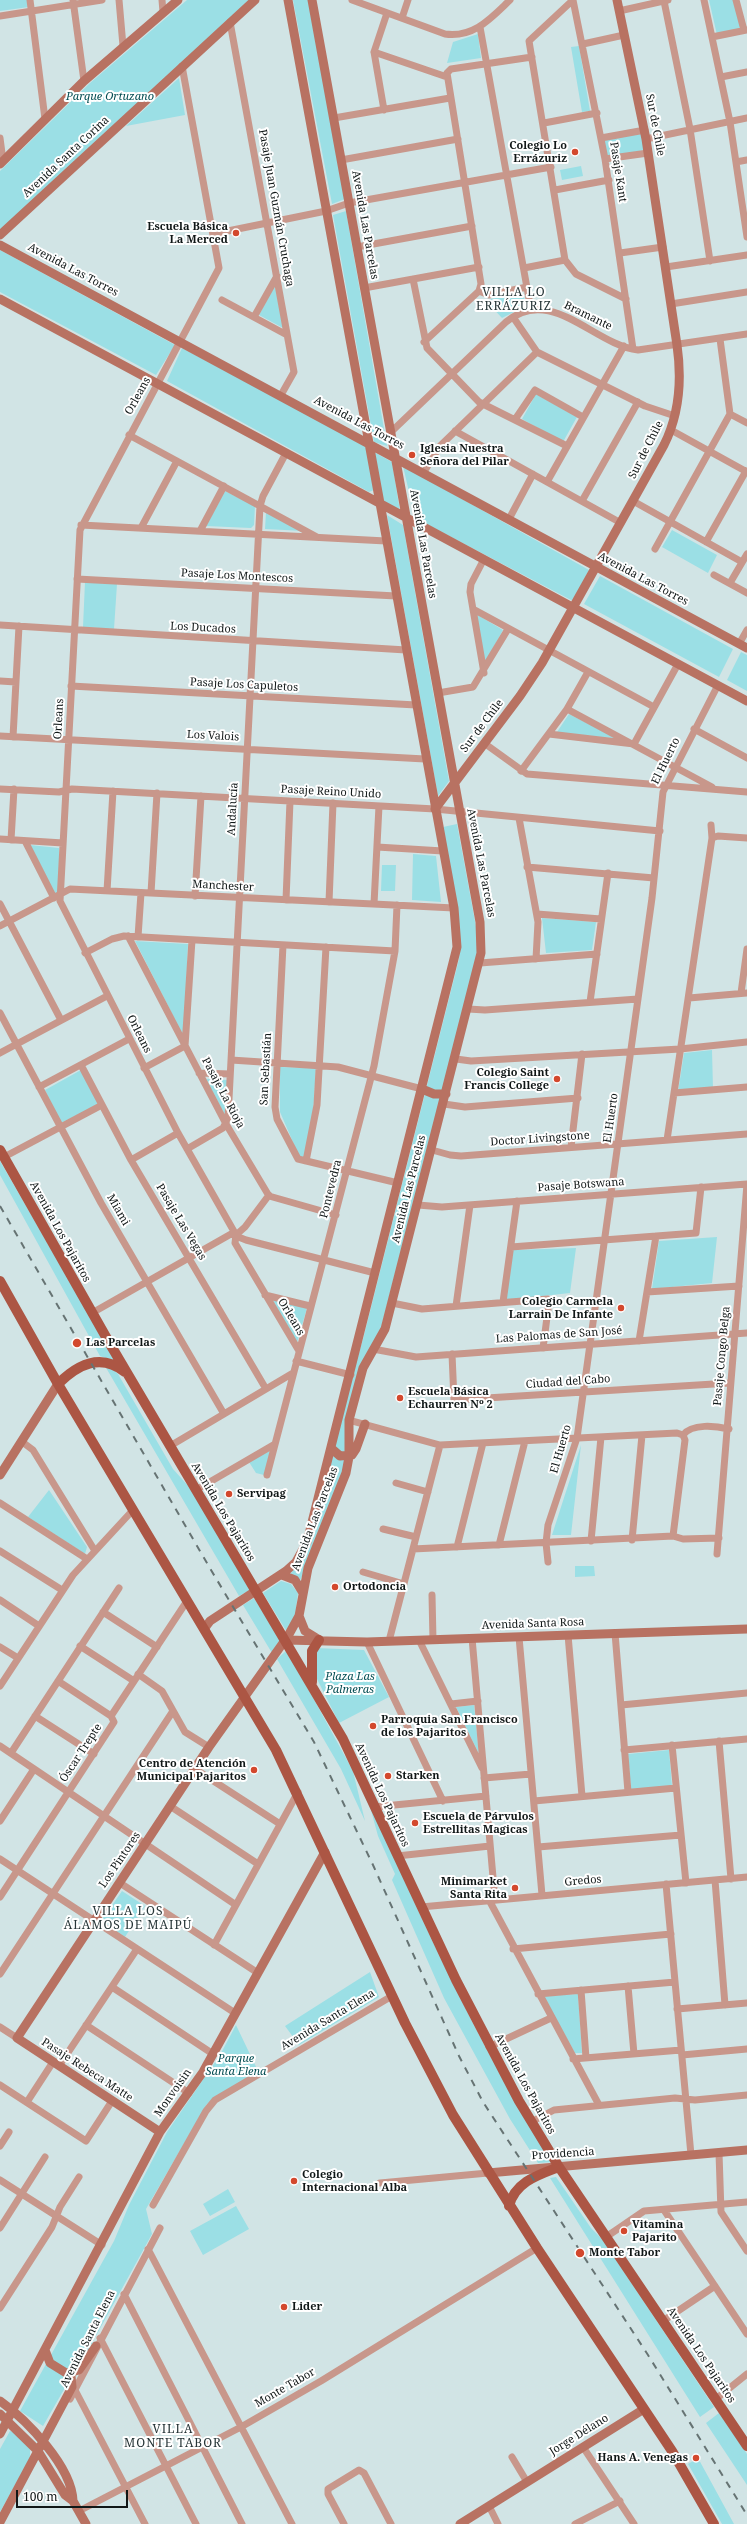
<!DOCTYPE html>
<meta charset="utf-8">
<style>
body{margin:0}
#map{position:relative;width:747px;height:2524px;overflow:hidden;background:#d1e4e5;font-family:"Noto Serif",serif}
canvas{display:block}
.scale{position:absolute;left:16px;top:2490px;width:112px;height:18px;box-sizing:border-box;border:2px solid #101717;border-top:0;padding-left:5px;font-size:12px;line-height:14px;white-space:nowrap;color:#101717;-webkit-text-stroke:3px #fff;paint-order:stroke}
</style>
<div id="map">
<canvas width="747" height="2524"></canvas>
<div class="scale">100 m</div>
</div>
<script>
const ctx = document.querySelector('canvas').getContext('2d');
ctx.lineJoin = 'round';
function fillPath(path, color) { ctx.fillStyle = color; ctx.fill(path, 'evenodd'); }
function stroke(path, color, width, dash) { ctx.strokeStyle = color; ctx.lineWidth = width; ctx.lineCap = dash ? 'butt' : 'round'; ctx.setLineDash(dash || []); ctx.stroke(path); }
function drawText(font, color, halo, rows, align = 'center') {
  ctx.font = font + ' "Noto Serif",serif'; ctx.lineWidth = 4; ctx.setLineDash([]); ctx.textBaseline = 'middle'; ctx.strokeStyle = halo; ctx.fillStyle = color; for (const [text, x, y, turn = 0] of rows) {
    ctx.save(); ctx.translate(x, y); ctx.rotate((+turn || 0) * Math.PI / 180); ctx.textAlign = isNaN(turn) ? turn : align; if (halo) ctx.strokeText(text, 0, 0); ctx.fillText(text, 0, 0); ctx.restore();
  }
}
const green = new Path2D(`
 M0 0H28L29 7 0 11Z
 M187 0H249L0 231V171L90 83Z
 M293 0H308L345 199 332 204Z
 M709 0H734L741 28 717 35Z
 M478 34 481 58 447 63 453 42Z
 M579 46 590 111 582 112 571 47Z
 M179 78 185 115 126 126Z
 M642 133 645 150 607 157 604 139Z
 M581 166 583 176 562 180 560 170Z
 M346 211 387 446 374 442 333 215Z
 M0 250 175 345 156 375 0 292Z
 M275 285 283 328 259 315Z
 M523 293 526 306 502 318 485 300Z
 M182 348 366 446 374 490 369 492 167 381Z
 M536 394 577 417 563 442 522 419Z
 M374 452 392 462 400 511 381 501Z
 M403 466 589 570 573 601 415 518Z
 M225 491 255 506 254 525 251 528 206 526Z
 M266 512 304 531 265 529Z
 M387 515 403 525 449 781 438 796Z
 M672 530 717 555 708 573 662 547Z
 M600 576 733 649 719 677 584 604Z
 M85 582 117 584 114 629 83 627Z
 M476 614 503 630 485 663Z
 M741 652 747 655V691L727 680Z
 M569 714 618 739 557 732Z
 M457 824 477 932V955L379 1336 361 1364 345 1469 300 1581 290 1574 297 1566 363 1339 459 959 460 946 443 827Z
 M30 845 59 848V894L56 895Z
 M413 854 436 856 441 902 412 900Z
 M382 865H396L395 891H381Z
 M542 918 596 922 592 950 546 953Z
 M135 941 188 944 184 1037Z
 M712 1050 713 1089 678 1092 684 1053Z
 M280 1067 316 1068 313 1115 304 1158 299 1156 280 1112Z
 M81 1070 100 1104 61 1123 45 1090Z
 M206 1079 228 1080 226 1117Z
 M0 1161 116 1362 100 1356 0 1175Z
 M717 1237 712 1283 652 1289 659 1241Z
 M576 1248 570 1293 506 1300 513 1250Z
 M272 1299 307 1308 297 1343Z
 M105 1366 111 1367 118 1374 173 1469 191 1489 250 1590 239 1596Z
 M581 1445 571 1535H552Z
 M271 1448 264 1475 256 1473 249 1462Z
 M49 1490 87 1547 85 1554 28 1517Z
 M575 1566H594L595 1576 575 1577Z
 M281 1581 291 1584 298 1593 295 1617 287 1632 263 1593Z
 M254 1598 281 1640 272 1653 243 1605Z
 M316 1648 364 1650 389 1697 339 1723 316 1677Z
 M287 1650 353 1771 365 1821 341 1769 277 1659Z
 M474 1705 479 1754 456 1707Z
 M669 1750 672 1786 631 1790 628 1754Z
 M369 1803C426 1927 478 2047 553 2162L538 2163 510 2119 444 1998 392 1880 395 1874 378 1836Z
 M122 1891 145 1906 125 1937 101 1921Z
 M370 1972 379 1997 299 2045 285 2026Z
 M578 1994 582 2053H575L543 1996Z
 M236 2025 258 2071 207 2104 146 2209 152 2234 80 2365 63 2377 66 2386 43 2426 20 2411 114 2241 129 2205 167 2132 220 2055Z
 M556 2177 591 2228 602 2239 714 2407 700 2417 550 2178Z
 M228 2189 235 2202 210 2216 203 2204Z
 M236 2206 249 2229 203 2255 190 2231Z
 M719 2413 747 2454V2485L706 2423Z
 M10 2431 14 2432 30 2448V2458L0 2512V2449Z
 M698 2458 734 2524H722L688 2464Z`);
const street = new Path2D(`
 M30 0 45 119
 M73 0 84 81
 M119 0 123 46
 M162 0 163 12
 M352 0 445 34C474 38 491 18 510 0
 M573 0 529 41 565 260 576 274 626 299
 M573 0 605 159 633 349
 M704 0 730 122 747 237
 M736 0 744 30
 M664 1 690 129 710 261
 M619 11 668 0
 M0 16 102 0
 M402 18 408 0
 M230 22 294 372 281 395
 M480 27 531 310
 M712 37 747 30
 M583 44 624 35
 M374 52 447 77
 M182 66 219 268 80 530 60 901 178 1133 236 1235 235 1243 299 1351
 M721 77 747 72
 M384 110 374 52 387 13
 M334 118 450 98
 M544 123 597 113
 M0 138 3 161
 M601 138 645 130
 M646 139 747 118
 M605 159 648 153
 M341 160 458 139
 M736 162 747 160
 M555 190 609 180
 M213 234 326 211 349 203 551 167
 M357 247 472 226
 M620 253 663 247
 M666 267 747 255
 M524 268 565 260
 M413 279 427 348 479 402 567 446
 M364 288 479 267
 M479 291 489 295 527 287
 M222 300 287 335
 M671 304 747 292
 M254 317 277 276
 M513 317 537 352
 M424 342 479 291 481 284 447 73 451 69 532 57
 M537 352 645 406 675 416
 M730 414 747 423
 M516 418 535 390 583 417
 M671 430 747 472
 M455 431 621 523
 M391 432 506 322C551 284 594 345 638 350L747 334
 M129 435 317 537
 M424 472 440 446 537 352
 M547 482 624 346
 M582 501 638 402
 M633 501 742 562
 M509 519 533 474
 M81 525 386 541
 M141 528 177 461
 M200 531 224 486
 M706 542 746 471
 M655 549 730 414 720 339
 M714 575 747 593
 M77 579 396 596
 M730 583 747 554
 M473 609 654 707
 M0 625 406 650
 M739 644 747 630
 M484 673 470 592 471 584 484 559
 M0 681 16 682
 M71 686 416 705
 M438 693 473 687 508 629
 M567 709 712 787
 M694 729 747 758
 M549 734 634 744 678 664
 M0 736 425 759
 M13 737 19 626
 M484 743 527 774 747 792
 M521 771 567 709 588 672
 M0 789 59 792 72 789 435 809 660 831
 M519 818 538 922 536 959
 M711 825 712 838
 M712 838 718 836 747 838
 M0 839 63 843
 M11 840 14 789
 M25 841 54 898
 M377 847 443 851
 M527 867 654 878
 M107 891 113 791
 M151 893 157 793
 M195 896 201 796
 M286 900 290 801
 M329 902 333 803
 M0 904 61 1020
 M374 904 379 806
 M537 914 601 919
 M0 926 70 889 454 908
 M128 936 226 1124 269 1196 336 1215
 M138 937 141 893
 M283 945 275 1107 277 1119 298 1159 398 1183
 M85 953 112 939 124 936 395 951
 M480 963 597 954
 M741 993 747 949
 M689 998 747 993
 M590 1002 608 873
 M468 1009 485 1010 638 999
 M0 1013 101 1203 224 1414
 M0 1053 107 996
 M456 1059 471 1061 680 1049 747 1042
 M231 1060 338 1067 422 1089
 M81 1065 131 1160 266 1389
 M144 1068 185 1046 192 940
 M199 1073 230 1074
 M39 1087 129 1039
 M674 1093 747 1087
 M444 1104 465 1107 578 1098
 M667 1140 712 838
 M571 1147 582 1054
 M187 1149 223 1128 228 1118 260 506 263 496 286 453
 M432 1150 450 1155 461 1156 747 1134
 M4 1157 102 1105
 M131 1160 178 1133
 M306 1161 317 1105 326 947
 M418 1205 442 1207 747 1184
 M236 1235 245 1227 269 1195
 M511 1247 696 1233 701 1187
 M647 1292 739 1286
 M265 1295 310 1306
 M503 1302 517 1201
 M392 1303 422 1309 548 1299 549 1302 543 1348
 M456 1306 470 1205
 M92 1313 231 1234 246 1240 375 1273
 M639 1341 656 1236
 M373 1349 416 1357 747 1333
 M452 1354 454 1400 730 1383
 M296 1361 351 1375
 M349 1420 440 1445 677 1433 683 1435
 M683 1435C692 1423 716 1426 729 1429
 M21 1441 33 1450 95 1551
 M170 1446 293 1373
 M267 1475 374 1066 395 951 397 905
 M396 1483 428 1492
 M196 1490 275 1444
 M0 1503 87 1559
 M383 1529 416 1537
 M673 1536 685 1440 683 1435
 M632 1540 642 1435
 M591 1541 601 1437
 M499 1545 525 1441
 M457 1547 483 1443
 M413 1549 673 1536 683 1539 719 1538
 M0 1551 62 1590
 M717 1554 747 1184
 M548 1562 546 1543 548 1525 577 1438 652 898 663 792 718 685
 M363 1572 404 1584
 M432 1595 433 1640
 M0 1600 39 1626
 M103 1612 157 1647
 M615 1633 628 1792
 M568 1635 582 1796
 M519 1637 542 1895
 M472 1638 495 1900
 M419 1640 482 1768
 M389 1641 440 1445
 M367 1642 443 1801
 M80 1646 134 1681
 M0 1647 18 1658
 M138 1674 162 1691 185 1732 209 1747
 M0 1686 73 1575 133 1510
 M451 1704 478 1701
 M621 1705 747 1693
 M35 1716 94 1754
 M111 1716 187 1601
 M719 1741 731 1879
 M672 1745 686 1883
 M0 1746 236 1905
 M624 1750 747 1739
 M11 1753 119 1588
 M195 1769 280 1824
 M484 1778 531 1774
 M534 1801 676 1788
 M170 1806 258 1864
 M374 1807 486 1796
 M0 1821 34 1769
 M538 1847 681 1835
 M397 1856 490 1846
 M0 1859 235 2013
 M715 1880 725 2005
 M120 1883 258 1973
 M666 1884 691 2155
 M0 1897 114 1722 111 1716 58 1681
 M489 1900 599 2105
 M421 1907 747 1877
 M214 1945 298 1792
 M513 1949 671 1934
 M0 1974 173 1711
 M628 1986 634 2054
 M112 1987 213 2054
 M581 1990 586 2058
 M538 1994 675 1982
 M677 2009 747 2003
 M86 2025 189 2093
 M0 2027 17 2038
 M489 2047 551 2018
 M682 2055 747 2049
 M573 2059 681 2050
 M59 2066 137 1949
 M0 2085 86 2141 112 2101
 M27 2102 53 2062
 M531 2122 554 2110 675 2098 695 2100 747 2095
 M0 2146 9 2132
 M719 2153 721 2212 747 2251
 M0 2180 102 2245
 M380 2183 488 2173
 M153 2205 206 2111 215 2100 392 1996
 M664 2210 747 2334
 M0 2228 45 2157
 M606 2237 644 2211 747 2202
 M148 2249 292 2524
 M124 2294 242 2524
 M0 2308 52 2227 60 2207 79 2177
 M663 2321 715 2286
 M100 2338 196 2524
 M75 2390 145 2524
 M70 2399 160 2228
 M716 2399 747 2374
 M583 2447 634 2524
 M512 2457 527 2482
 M489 2506 498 2524
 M79 2511 241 2427 321 2381 537 2248
 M344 2524 328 2494V2489L359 2470 364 2473 391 2524
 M575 2524 620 2501`);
const secondary = new Path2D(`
 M0 164 84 81 178 0
 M0 235 255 0
 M0 245 747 648
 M0 299 747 701
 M435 809 520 696 542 663 664 445C680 413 682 380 677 345L646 139 617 0
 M422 1089 434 1094H446
 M332 1449 340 1456 352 1455 356 1449 365 1424
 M0 1475 58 1384
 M282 1575 295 1580 303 1593
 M299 1616 305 1631 318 1639
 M204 1629 210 1621 286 1571 296 1562 307 1542 457 947 454 908 288 0
 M286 1640 367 1642 747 1629
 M160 2132 17 2038 209 1747 288 1636 299 1616 308 1568 346 1473 349 1457V1420L363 1368 385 1329 481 953 480 922 312 0
 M488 2173 747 2150
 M68 2373 79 2370 96 2346
 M0 2401C27 2420 72 2467 73 2501
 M0 2414 38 2451 65 2495 73 2501 86 2524
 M0 2434 160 2132 203 2072 325 1852
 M0 2522 72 2387 71 2376 50 2363 45 2350
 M460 2524 644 2409`);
const primary = new Path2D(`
 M0 1150 110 1344 343 1739 456 1980 519 2101 559 2167 747 2446
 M0 1281 58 1384 276 1750 405 2023 453 2115 537 2248 672 2451 714 2524
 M58 1384C78 1364 101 1353 125 1372
 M312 1682V1651L319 1640
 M509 2206C515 2182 538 2175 559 2167`);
const rail = new Path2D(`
 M0 1206 211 1570 314 1742 373 1865 459 2056 483 2102 648 2355 747 2515`);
const markers = [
 [575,152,4,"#d3482d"],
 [236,233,4,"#d3482d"],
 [412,455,4,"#d3482d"],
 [557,1079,4,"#d3482d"],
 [621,1308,4,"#d3482d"],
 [77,1343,5,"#d3482d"],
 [400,1398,4,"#d3482d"],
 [229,1494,4,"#d3482d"],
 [335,1587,4,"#d3482d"],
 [373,1726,4,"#d3482d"],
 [254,1770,4,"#d3482d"],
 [388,1776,4,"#d3482d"],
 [415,1823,4,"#d3482d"],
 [515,1888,4,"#d3482d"],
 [294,2181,4,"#d3482d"],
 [624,2231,4,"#d3482d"],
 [580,2253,5,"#d3482d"],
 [284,2307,4,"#d3482d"],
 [696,2458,4,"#d3482d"]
];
const parkNames = [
 ["Parque Ortuzano",110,97],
 ["Plaza Las",350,1677],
 ["Palmeras",350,1690],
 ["Parque",236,2059],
 ["Santa Elena",236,2072]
];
const streetNames = [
 ["Sur de Chile",655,125,79],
 ["Avenida Santa Corina",66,157,-43],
 ["Pasaje Kant",618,172,81],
 ["Pasaje Juan Guzmán Cruchaga",276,208,80],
 ["Avenida Las Parcelas",365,225,80],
 ["Avenida Las Torres",73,270,28],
 ["Bramante",588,316,26],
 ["Orleans",138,396,-61],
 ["Avenida Las Torres",359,423,28],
 ["Sur de Chile",646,450,-63],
 ["Avenida Las Parcelas",423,544,80],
 ["Pasaje Los Montescos",237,576,3],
 ["Avenida Las Torres",643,579,28],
 ["Los Ducados",203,628,3],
 ["Pasaje Los Capuletos",244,685,3],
 ["Orleans",59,719,-87],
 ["Sur de Chile",482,726,-53],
 ["Los Valois",213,736,3],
 ["El Huerto",666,761,-64],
 ["Pasaje Reino Unido",331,792,3],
 ["Andalucía",233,809,-87],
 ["Avenida Las Parcelas",481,863,79],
 ["Manchester",223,886,3],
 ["Orleans",139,1034,63],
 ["San Sebastián",266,1069,-87],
 ["Pasaje La Rioja",223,1093,62],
 ["El Huerto",611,1118,-82],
 ["Doctor Livingstone",540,1139,-4],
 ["Pasaje Botswana",581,1185,-4],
 ["Pontevedra",331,1189,-76],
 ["Avenida Las Parcelas",409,1189,-76],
 ["Miami",118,1210,60],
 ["Pasaje Las Vegas",181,1222,59],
 ["Avenida Los Pajaritos",60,1232,61],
 ["Orleans",291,1317,59],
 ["Las Palomas de San José",559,1335,-4],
 ["Pasaje Congo Belga",722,1356,-85],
 ["Ciudad del Cabo",568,1382,-4],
 ["El Huerto",561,1449,-74],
 ["Avenida Los Pajaritos",223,1512,59],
 ["Avenida Las Parcelas",315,1519,-69],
 ["Avenida Santa Rosa",533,1624,-2],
 ["Óscar Trepte",81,1753,-57],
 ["Avenida Los Pajaritos",382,1795,65],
 ["Los Pintores",120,1860,-56],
 ["Gredos",583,1881,-5],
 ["Avenida Santa Elena",328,2020,-31],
 ["Pasaje Rebeca Matte",87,2070,33],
 ["Avenida Los Pajaritos",525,2084,61],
 ["Monvoisin",173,2093,-55],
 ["Providencia",563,2154,-4],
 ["Avenida Santa Elena",88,2339,-63],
 ["Avenida Los Pajaritos",701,2355,56],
 ["Monte Tabor",285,2388,-30],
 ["Jorge Délano",579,2435,-32]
];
const poiNames = [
 ["Colegio Lo",567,146,"right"],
 ["Errázuriz",567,159,"right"],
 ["Escuela Básica",228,227,"right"],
 ["La Merced",228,240,"right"],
 ["Iglesia Nuestra",420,449],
 ["Señora del Pilar",420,462],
 ["Colegio Saint",549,1073,"right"],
 ["Francis College",549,1086,"right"],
 ["Colegio Carmela",613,1302,"right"],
 ["Larrain De Infante",613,1315,"right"],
 ["Las Parcelas",86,1343],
 ["Escuela Básica",408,1392],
 ["Echaurren Nº 2",408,1405],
 ["Servipag",237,1494],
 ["Ortodoncia",343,1587],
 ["Parroquia San Francisco",381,1720],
 ["de los Pajaritos",381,1733],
 ["Centro de Atención",246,1764,"right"],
 ["Municipal Pajaritos",246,1777,"right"],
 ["Starken",396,1776],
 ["Escuela de Párvulos",423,1817],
 ["Estrellitas Magicas",423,1830],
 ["Minimarket",507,1882,"right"],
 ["Santa Rita",507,1895,"right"],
 ["Colegio",302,2175],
 ["Internacional Alba",302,2188],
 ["Vitamina",632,2225],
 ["Pajarito",632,2238],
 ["Monte Tabor",589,2253],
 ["Lider",292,2307],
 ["Hans A. Venegas",688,2458,"right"]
];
const neighbourhoodNames = [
 ["VILLA LO",514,293],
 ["ERRÁZURIZ",514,307],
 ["VILLA LOS",128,1912],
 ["ÁLAMOS DE MAIPÚ",128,1926],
 ["VILLA",173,2430],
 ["MONTE TABOR",173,2444]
];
fillPath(green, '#9bdfe5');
stroke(street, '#c8978b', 7);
stroke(secondary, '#b87262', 9);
stroke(primary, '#ac5644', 10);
stroke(rail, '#667373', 2, [7, 7]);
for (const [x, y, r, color] of markers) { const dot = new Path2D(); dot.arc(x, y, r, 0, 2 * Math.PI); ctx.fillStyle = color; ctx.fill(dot); stroke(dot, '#fff', 1.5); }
drawText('italic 11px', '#034d52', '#fff', parkNames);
drawText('11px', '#101717', '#fff', streetNames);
drawText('bold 11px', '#101717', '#fff', poiNames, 'left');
ctx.letterSpacing = '1px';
drawText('12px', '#263537', '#fff', neighbourhoodNames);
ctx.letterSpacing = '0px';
</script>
